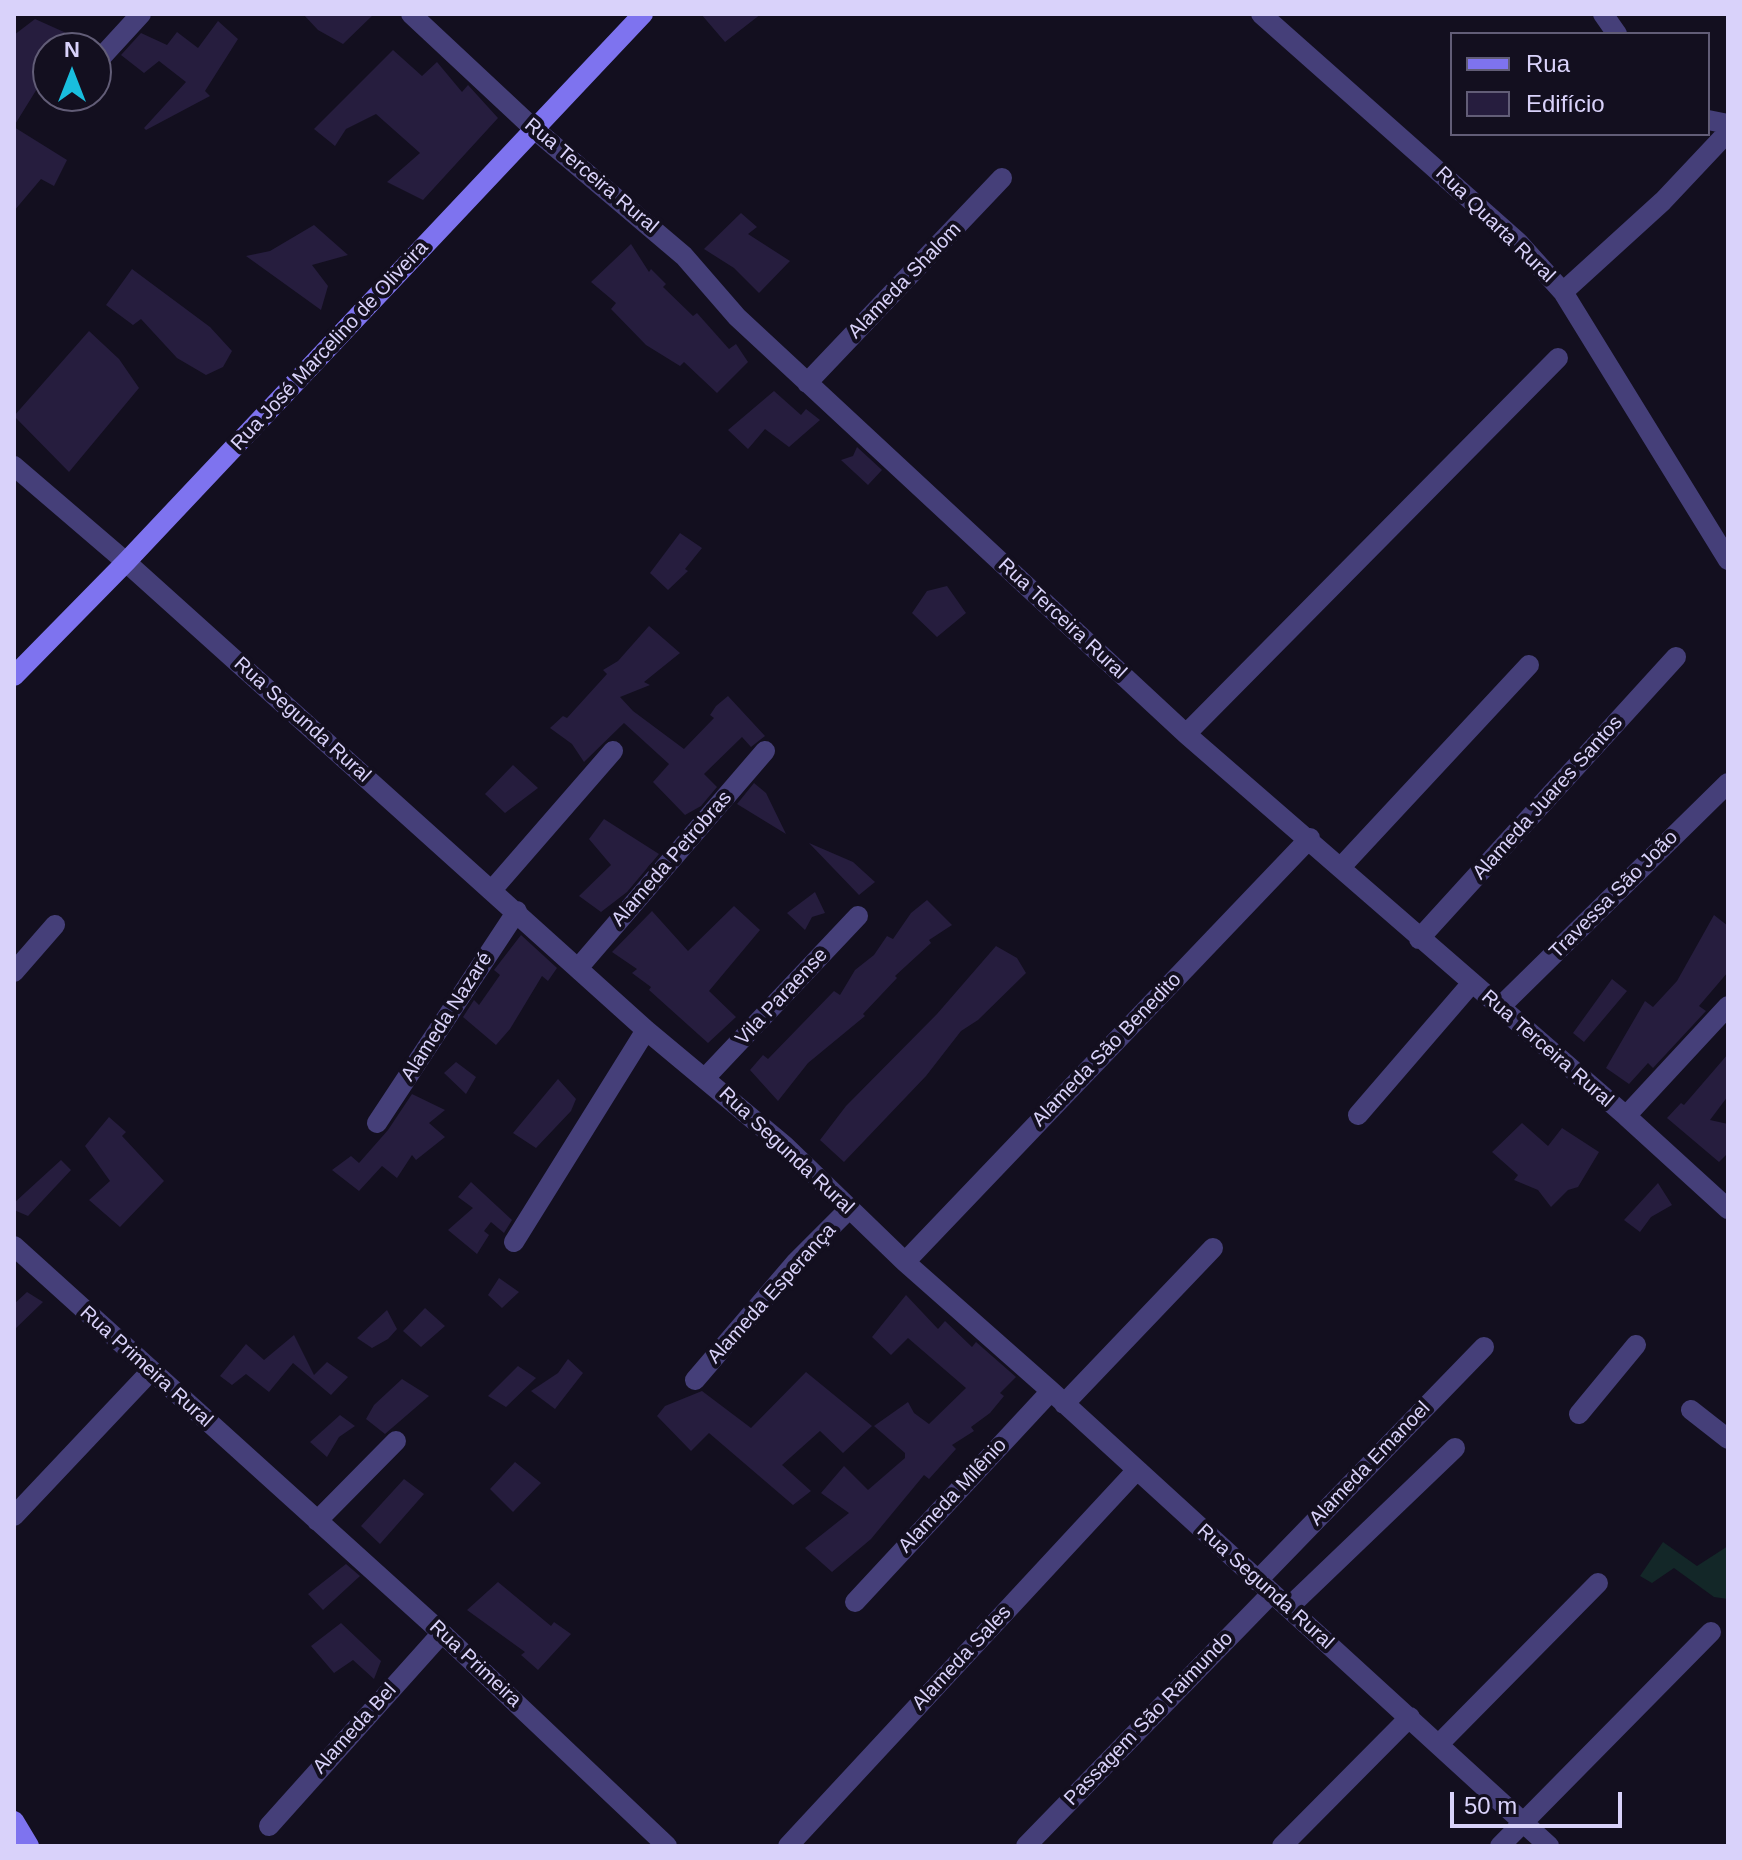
<!DOCTYPE html>
<meta charset="utf-8">
<style>
body{margin:0}
#map{position:relative;width:1742px;height:1860px;overflow:hidden;background:#130f1f;font-family:Helvetica,sans-serif}
canvas{display:block}
.frame{position:absolute;inset:0;border:16px solid #d9d2fa;pointer-events:none}
.legend{position:absolute;left:1450px;top:32px;width:260px;height:104px;box-sizing:border-box;background:#130f1f;border:2px solid #625d77;margin:0;padding:10px 14px;list-style:none;font-size:24px;color:#d9d2fa}
.legend li{display:flex;align-items:center;gap:16px;height:40px}
.legend b{width:40px;border:2px solid #625d77}
.north{position:absolute;left:32px;top:32px;width:80px;height:80px;box-sizing:border-box;background:#130f1f;border:2px solid #625d77;border-radius:50%;rotate:0deg;font-size:22px;font-weight:700;line-height:32px;text-align:center;color:#d9d2fa}
.north::after{content:'';display:block;margin:auto;width:28px;height:36px;background:#19bede;clip-path:polygon(50% 0,100% 100%,50% 72%,0 100%)}
.scale{position:absolute;left:1450px;top:1792px;width:172px;height:36px;box-sizing:border-box;border:4px solid #d9d2fa;border-top:0;padding-left:10px;font-size:24px;line-height:28px;white-space:nowrap;color:#d9d2fa;-webkit-text-stroke:6px #130f1f;paint-order:stroke}
</style>
<div id="map">
<canvas width="1742" height="1860"></canvas>
<div class="frame"></div>
<ul class="legend">
<li><b style="height:10px;background:#7e73ef"></b>Rua</li>
<li><b style="height:22px;background:#261d3e"></b>Edifício</li>
</ul>
<div class="north">N</div>
<div class="scale">50 m</div>
</div>
<script>
const ctx = document.querySelector('canvas').getContext('2d');
ctx.lineJoin = 'round';
function fillPath(path, color) { ctx.fillStyle = color; ctx.fill(path, 'evenodd'); }
function stroke(path, color, width, dash) { ctx.strokeStyle = color; ctx.lineWidth = width; ctx.lineCap = dash ? 'butt' : 'round'; ctx.setLineDash(dash || []); ctx.stroke(path); }
function drawText(font, color, halo, rows, align = 'center') {
  ctx.font = font + ' Helvetica,sans-serif'; ctx.lineWidth = 8; ctx.setLineDash([]); ctx.textBaseline = 'middle'; ctx.strokeStyle = halo; ctx.fillStyle = color; for (const [text, x, y, turn = 0] of rows) {
    ctx.save(); ctx.translate(x, y); ctx.rotate((+turn || 0) * Math.PI / 180); ctx.textAlign = isNaN(turn) ? turn : align; if (halo) ctx.strokeText(text, 0, 0); ctx.fillText(text, 0, 0); ctx.restore();
  }
}
const green = new Path2D(`
 M1663 1542 1697 1566 1728 1546V1599L1714 1597 1674 1568 1652 1583 1640 1576Z`);
const building = new Path2D(`
 M303 14H374L343 44 318 30Z
 M701 14H761L725 42Z
 M35 19 64 32 82 48H48V71L14 126V35Z
 M218 21 238 39 205 91 210 96 146 130 144 128 186 82 159 61 144 73 121 55 141 33 167 45 177 32 198 48Z
 M393 50 422 76 437 62 462 92 468 85 498 118 423 200 387 182 420 153 376 114 346 129 335 146 314 129Z
 M14 127 67 160 54 186 41 179 14 211Z
 M741 213 757 227 748 234 790 261 759 293 734 268 704 249Z
 M314 225 348 255 312 265 328 286 321 310 246 256 270 251Z
 M631 244 649 272 651 269 666 284 663 287 693 316 697 313 729 349 736 344 748 362 717 393 684 362 680 366 646 345 611 309 616 303 591 282Z
 M132 269 210 327 232 351 223 367 206 375 177 358 141 319 133 325 106 305Z
 M89 331 119 359 139 388 69 472 14 416Z
 M774 391 801 415 806 409 820 420 789 447 765 429 748 449 728 430Z
 M857 447 882 470 868 485 841 460 853 456Z
 M680 533 702 548 685 569 688 571 668 590 650 573Z
 M947 586 966 613 937 637 912 613 927 591Z
 M649 626 680 653 644 682 650 685 620 697 633 711 684 749 714 718 710 715 716 706 728 696 765 736 751 747 742 737 704 774 717 787 701 806 685 815 653 782 669 764 624 723 584 762 572 744 550 728 563 716 567 718 607 674 603 670 618 661Z
 M513 765 538 788 505 813 485 794Z
 M754 783 766 793 786 834 737 804Z
 M604 819 659 854 627 892 601 912 579 896 611 865 589 839Z
 M809 843 853 862 875 882 859 895Z
 M815 892 825 913 812 917 805 930 787 913Z
 M927 900 952 925 929 940 931 943 895 976 897 978 863 1014 865 1016 808 1063 778 1101 750 1070 763 1055 768 1059 834 991 840 995 855 970 874 955 887 936 893 939 911 913Z
 M734 906 760 930 709 991 736 1017 708 1043 649 990 651 987 632 973 637 969 612 952 652 911 688 951Z
 M1714 915 1728 926V972L1699 1006 1706 1011 1653 1068 1648 1063 1629 1084 1606 1068 1645 1001 1653 1007 1677 981Z
 M521 935 557 968 548 981 542 976 510 1029 496 1045 463 1017 474 1000 479 1005 500 975 494 970Z
 M996 946 1017 958 1026 973 978 1020 961 1031 926 1076 844 1162 820 1140 846 1106 937 1014Z
 M1612 979 1627 991 1584 1042 1573 1033Z
 M1728 1054V1096L1710 1120 1728 1124V1153L1719 1162 1667 1118 1681 1103 1684 1105Z
 M456 1062 476 1077 466 1094 444 1073Z
 M558 1079 576 1099 571 1111 536 1148 513 1133Z
 M412 1094 445 1110 429 1123 445 1137 416 1160 412 1155 397 1178 382 1166 359 1191 332 1170 351 1156 359 1163 388 1130Z
 M109 1117 126 1132 122 1136 164 1181 120 1227 89 1200 110 1181 85 1146Z
 M1522 1123 1548 1146 1562 1128 1599 1152 1578 1187 1568 1190 1551 1207 1538 1190 1514 1180 1518 1175 1492 1152Z
 M61 1160 71 1170 28 1216 14 1210V1203Z
 M471 1182 512 1220 504 1233 491 1222 484 1231 489 1235 477 1254 448 1230 473 1208 458 1197Z
 M1658 1183 1672 1205 1651 1217 1640 1232 1624 1220Z
 M499 1278 519 1292 502 1308 488 1295Z
 M27 1292 43 1302 14 1330V1304Z
 M906 1295 938 1329 945 1321 972 1347 976 1342 1016 1377 1000 1393 1004 1396 990 1413 971 1427 974 1431 952 1445 956 1449 929 1479 924 1475 871 1539 832 1572 805 1548 849 1513 821 1493 844 1466 868 1490 905 1458V1453L874 1426 908 1402 914 1413 929 1424 966 1388 908 1338 891 1355 872 1337Z
 M425 1308 445 1326 421 1347 403 1331Z
 M387 1310 397 1329 388 1339 372 1348 357 1338Z
 M294 1335 314 1375 327 1362 348 1377 331 1395 293 1363 269 1392 246 1374 232 1385 220 1376 246 1344 264 1360Z
 M568 1359 583 1373 555 1409 531 1391 558 1373Z
 M518 1366 536 1378 506 1407 488 1396Z
 M806 1372 872 1426 843 1453 820 1431 782 1465 811 1491 793 1505 709 1433 691 1451 657 1416 665 1406 702 1391 751 1428Z
 M402 1379 429 1396 385 1434 366 1419 374 1405Z
 M340 1415 355 1426 339 1437 327 1457 310 1442Z
 M515 1462 541 1483 513 1512 490 1489Z
 M404 1479 424 1494 380 1544 361 1526Z
 M346 1564 360 1576 323 1610 308 1594Z
 M498 1582 551 1626 554 1622 571 1634 538 1670 521 1655 525 1652 467 1610Z
 M341 1623 381 1661 374 1679 353 1660 334 1673 311 1646Z`);
const street = new Path2D(`
 M411 14 533 128 684 256 737 317 1186 734 1626 1116 1728 1209
 M1261 14 1518 242 1563 292 1728 560
 M1603 14 1617 34
 M96 63 141 14
 M61 100 65 96
 M1708 120 1728 124
 M1563 292 1663 201 1728 132
 M807 383 1002 178
 M14 466 126 562 646 1030 785 1146 905 1262 1051 1391 1549 1846
 M1186 734 1558 358
 M1341 867 1529 665
 M492 890 613 751
 M1419 939 1676 657
 M579 967 765 751
 M14 972 55 925
 M1500 1007 1728 783
 M705 1078 858 916
 M1358 1115 1471 984
 M1626 1116 1728 1006
 M377 1123 517 911
 M514 1242 646 1030
 M14 1246 442 1633 667 1846
 M905 1262 1310 838
 M695 1380 796 1262 849 1209
 M1064 1404 1213 1248
 M1691 1410 1728 1439
 M1579 1414 1636 1345
 M14 1516 150 1372
 M317 1521 396 1441
 M1257 1581 1484 1347
 M855 1602 1051 1391
 M1289 1607 1455 1448
 M1439 1744 1598 1583
 M269 1826 442 1633
 M788 1846 1136 1471
 M1026 1846 1272 1593
 M1282 1846 1410 1717
 M1500 1846 1711 1632`);
const secondary = new Path2D(`
 M14 676 126 562 643 14
 M14 1821 29 1846`);
const streetNames = [
 ["Rua Terceira Rural",591,176,40],
 ["Rua Quarta Rural",1495,225,44],
 ["Alameda Shalom",905,281,-46],
 ["Rua José Marcelino de Oliveira",330,346,-47],
 ["Rua Terceira Rural",1062,619,43],
 ["Rua Segunda Rural",302,720,42],
 ["Alameda Juares Santos",1548,798,-48],
 ["Alameda Petrobras",672,859,-49],
 ["Travessa São João",1614,895,-45],
 ["Vila Paraense",782,997,-47],
 ["Alameda Nazaré",447,1017,-57],
 ["Rua Terceira Rural",1547,1049,41],
 ["Alameda São Benedito",1107,1050,-46],
 ["Rua Segunda Rural",786,1151,43],
 ["Alameda Esperança",772,1294,-48],
 ["Rua Primeira Rural",146,1367,42],
 ["Alameda Emanoel",1370,1464,-46],
 ["Alameda Milênio",953,1496,-47],
 ["Rua Segunda Rural",1265,1587,42],
 ["Alameda Sales",962,1658,-47],
 ["Rua Primeira",475,1664,43],
 ["Passagem São Raimundo",1149,1719,-46],
 ["Alameda Bel",355,1729,-48]
];
fillPath(green, '#132728');
fillPath(building, '#261d3e');
stroke(street, '#453f79', 20);
stroke(secondary, '#7e73ef', 20);
drawText('20px', '#d9d2fa', '#130f1f', streetNames);
</script>
